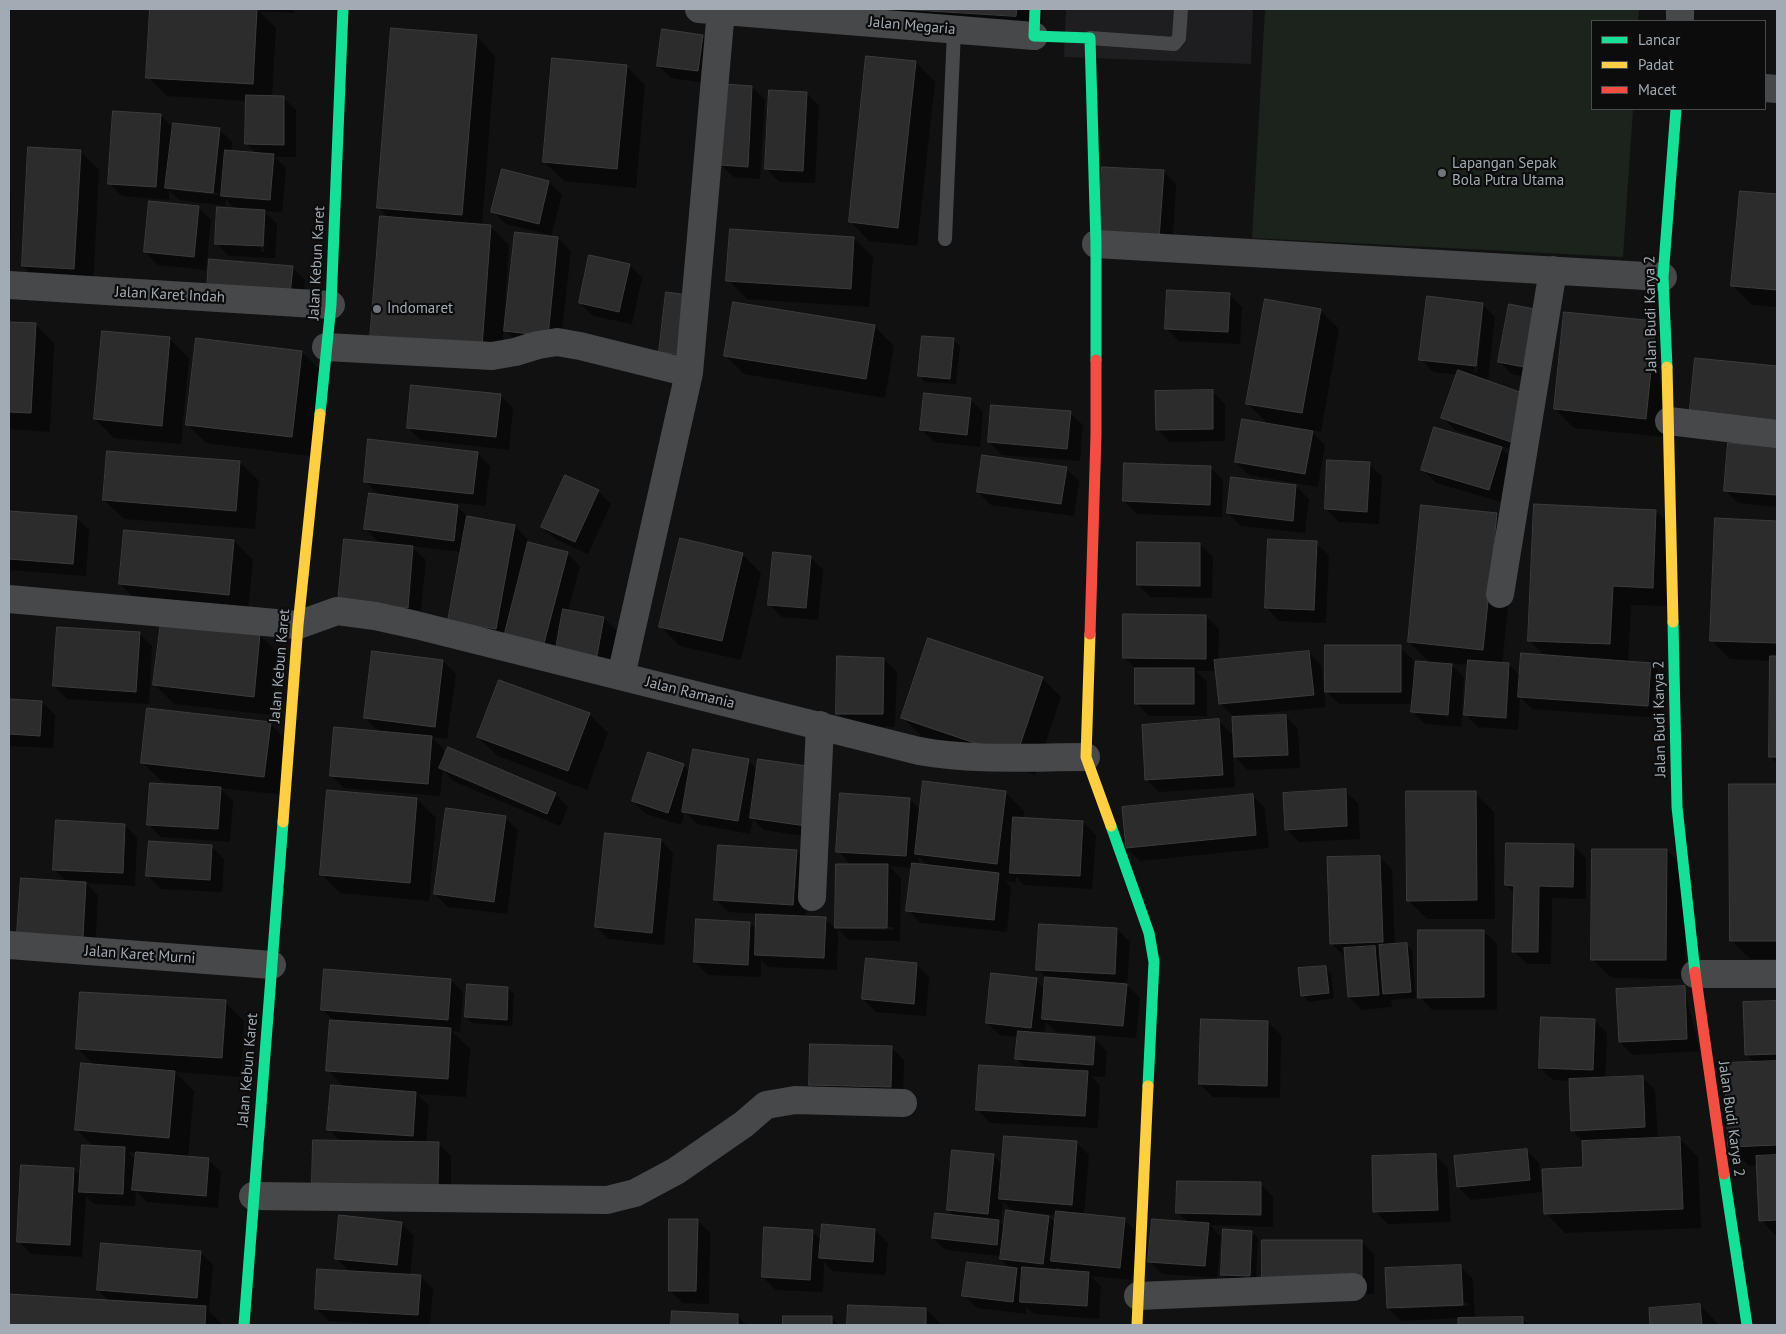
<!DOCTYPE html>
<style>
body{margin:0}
#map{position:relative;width:1786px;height:1334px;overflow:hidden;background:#111112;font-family:"PT Sans",sans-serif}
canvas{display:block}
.frame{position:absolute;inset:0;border:10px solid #a2abb3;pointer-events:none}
.legend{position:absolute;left:1591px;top:20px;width:175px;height:90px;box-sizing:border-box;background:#0c0c0d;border:1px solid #484c4f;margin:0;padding:6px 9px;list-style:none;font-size:15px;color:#a2abb3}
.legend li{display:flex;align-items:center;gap:10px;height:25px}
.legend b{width:25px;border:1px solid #484c4f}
</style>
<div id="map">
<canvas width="1786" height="1334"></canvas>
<div class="frame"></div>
<ul class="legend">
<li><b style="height:6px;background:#16e098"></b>Lancar</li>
<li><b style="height:6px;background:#ffcf43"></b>Padat</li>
<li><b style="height:6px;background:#f24e42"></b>Macet</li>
</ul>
</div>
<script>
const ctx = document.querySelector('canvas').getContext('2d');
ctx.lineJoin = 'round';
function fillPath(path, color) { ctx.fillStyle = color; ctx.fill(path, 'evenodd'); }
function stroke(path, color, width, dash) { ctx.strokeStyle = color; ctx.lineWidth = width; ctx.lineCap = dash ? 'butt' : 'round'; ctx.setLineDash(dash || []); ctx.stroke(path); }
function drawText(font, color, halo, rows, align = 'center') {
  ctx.font = font + ' "PT Sans",sans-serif'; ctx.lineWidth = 4.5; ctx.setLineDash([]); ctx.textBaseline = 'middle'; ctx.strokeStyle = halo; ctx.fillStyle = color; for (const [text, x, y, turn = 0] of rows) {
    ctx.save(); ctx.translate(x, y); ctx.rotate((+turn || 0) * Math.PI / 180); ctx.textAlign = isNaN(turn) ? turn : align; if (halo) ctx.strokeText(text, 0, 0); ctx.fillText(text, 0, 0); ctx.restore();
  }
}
const built = new Path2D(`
 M1066 9H1253L1251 64 1064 57Z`);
const green = new Path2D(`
 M1265 9H1639L1638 21H1592V109H1633L1623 257 1252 238Z`);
const shadow = new Path2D(`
 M152 9H294V13L259 11 276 28 272 97H283L296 110V157H275L286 168 282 212 264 211 277 224 275 258 229 256 216 243 236 210 226 199 225 206 179 200 169 190V200L122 196 109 183 161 115 173 128 219 129 232 142 231 152 257 154 247 144V101L167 96 148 77ZM179 188 219 193V195L179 191ZM263 221H265L264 252H261Z
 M880 9H1043L1041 41 902 32Z
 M476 36 495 56 482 225 490 226 509 245 501 366 390 358 389 218 378 207Z
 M702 36 715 49 710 84 671 78 658 65Z
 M916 62 935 82 917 246 869 241 850 221Z
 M626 66 645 85 636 188 564 181 544 162Z
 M752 87 765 100 760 179 734 177 721 165Z
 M807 93 819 106 815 183 779 182 767 169Z
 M80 151 99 170 93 288 42 285 23 266Z
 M1164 172 1176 184 1172 251 1112 247Z
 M549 182 562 195 551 237 558 238 571 251 560 348 518 343 506 331 550 235 506 224 493 211Z
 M9 191 11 193V238H9Z
 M1741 192 1777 196V307L1752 305 1733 286Z
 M198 208 211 220 206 270 158 265 145 252Z
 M854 238 873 257 869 307 747 299 728 280Z
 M630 265 642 278 632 324 593 316 580 303Z
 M292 267 305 280 303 308 221 301Z
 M1229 294 1242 307 1240 344 1179 341 1166 328Z
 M1482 304 1495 317 1488 379 1478 377 1524 454 1498 445 1514 461 1502 502 1436 483 1423 470 1496 447 1497 445 1455 430 1442 417 1457 375 1433 372 1421 359ZM1480 314H1483L1477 373 1474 372Z
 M1510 306 1542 380 1512 374 1499 361Z
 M1320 310 1339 329 1321 432 1310 430 1325 445 1318 487 1249 475 1236 462 1269 425 1247 403Z
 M1655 322 1665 437 1574 428 1555 409Z
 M9 323 35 324 54 343 50 432 9 429Z
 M875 327 894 346 885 398 744 374 725 355Z
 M103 332 170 339 189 358 181 444 114 438 95 419Z
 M954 340 960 346 956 384 925 382 919 375Z
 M302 352 321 371 311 456 206 443 187 424Z
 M1696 359 1777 368V444Z
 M1212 391 1225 404V441L1170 442 1157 429Z
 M500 395 513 408 509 450 421 440 408 428Z
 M970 399 983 412 980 447 934 442 921 429Z
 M1070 413 1083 425 1080 461 1002 455 989 442Z
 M1729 444 1777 448V507L1738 503 1726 491Z
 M477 453 490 466 485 506 413 498V501L457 506 469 518 515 526 527 539V543L567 553 580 566 568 611 604 618 617 631 609 673 450 620 462 552 411 546 426 560 420 620 352 614 381 544 366 529 380 496 365 481Z
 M240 462 259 481 255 529 124 519 104 500Z
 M1369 464 1382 476 1379 524 1339 522 1326 509Z
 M1210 467 1223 480 1222 517 1137 514 1124 501Z
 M1066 468 1079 481 1074 516 991 505 978 492Z
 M1296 486 1309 499 1305 533 1241 526 1228 513Z
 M598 491 611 504 588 554 555 539 542 527Z
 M1656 511 1675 530 1671 606 1631 605 1628 662 1651 664 1663 677 1660 718 1532 709 1520 697 1518 730 1478 727 1465 714 1469 665 1450 663 1464 678 1461 727 1425 724 1412 711 1413 704H1339L1326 691 1400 647 1413 660V681H1415L1430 663 1409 642 1497 514 1516 533 1502 664H1508L1521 676 1545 656 1529 640Z
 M9 512 77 518 89 530 86 576 9 570Z
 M1716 519 1777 522V763L1770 756 1772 661 1730 659 1711 640Z
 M234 541 253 560 248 613 140 603 120 584Z
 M1316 543 1329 555 1326 623 1279 621 1267 608Z
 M1200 544 1213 557 1212 598 1151 597 1138 585Z
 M742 554 761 573 741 660 680 646 660 626Z
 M810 557 823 570 818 620 782 617 770 605Z
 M1206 616 1219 629 1218 661 1308 652 1321 665 1326 707 1233 716 1220 703 1217 671H1196L1207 682V716H1149L1136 703V669L1124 657Z
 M139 633 152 646 149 704 67 699 54 686Z
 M260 635 279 654 272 715 174 704 155 685Z
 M884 659 897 672 895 727 850 726 837 713Z
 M443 661 456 674 447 739 432 737 444 750V759L556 794 568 807 560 826 453 781 443 770 440 796 344 788 331 775 380 732 365 718Z
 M1042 678 1061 697 1035 775 921 736 902 717Z
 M9 700 42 702 55 715 53 748 9 746Z
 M589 714 608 733 587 790 498 756 478 737Z
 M1286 716 1298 729 1300 768 1248 770 1233 755 1235 787 1159 792 1147 780 1219 721 1234 736Z
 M270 723 289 743 283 795 220 788 233 801 230 842 161 837 149 825 185 786V784L161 781 142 762Z
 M748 760 819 838 764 830 753 819 750 834 697 824 685 812 681 825 646 814 633 801 683 765 690 772Z
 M1731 785H1777V959H1750L1731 940Z
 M1345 791 1358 803 1360 839 1299 842 1286 829Z
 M1005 792 1024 811 1023 819 1083 822 1096 835 1092 889 1024 885 1016 877V882L1005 881 1011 887 1007 932 921 923 908 910 913 868 889 866 901 878 900 941 849 940 838 929 837 970 769 967 761 960V977L708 975 695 962 750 923 757 930V914L729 912 716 900 797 851 810 864 806 918 825 919 837 930 838 865H851L838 851 909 799 921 811ZM919 857 929 866 919 865ZM848 927H894V930L848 929Z
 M1475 793 1494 812 1495 919H1427L1408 900Z
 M1252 795 1265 808 1269 848 1140 861 1127 848Z
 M417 799 436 818 429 901 340 893 321 874Z
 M505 818 518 830 507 914 448 907 435 894Z
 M125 825 137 838 135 886 86 883 98 896 95 950 32 946 67 882 54 869Z
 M661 840 673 853 664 945 609 939 596 926Z
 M1573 845 1586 858V899L1552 898 1551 964H1527L1514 951 1515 893 1506 885Z
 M211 846 224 859 222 892 161 889 148 876Z
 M1667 850 1686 870 1685 979 1612 978 1592 959Z
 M1380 857 1392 870 1395 945 1406 944 1412 950 1416 998 1391 1000 1392 1007 1362 1010 1349 997 1346 956H1344L1331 943Z
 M1117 929 1130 942 1127 985 1140 998 1136 1038 1056 1032 1046 1022 1044 1034 1094 1038 1107 1051 1105 1077 1091 1076 1100 1085 1098 1128 990 1123 978 1110 1027 1069 1016 1058 1018 1037 1000 1035 987 1023 1036 980 1045 989 1046 978 1038 969Z
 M1484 932 1497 944V1010H1432L1420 997Z
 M916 964 929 977 926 1016 876 1012 863 999Z
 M1325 967 1331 973 1334 998 1309 1002 1303 995Z
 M451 980 463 993 460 1032 452 1031 470 1049 466 1097 417 1094 429 1106 426 1143 438 1144 451 1156V1198L341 1142 329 1129 345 1088 328 1070 335 1022 322 1009Z
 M1684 987 1700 1051 1633 1055 1620 1042Z
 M508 988 514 994 512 1026 472 1023 466 1017Z
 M225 1002 244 1021 241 1077 175 1072 194 1091 188 1157 208 1159 221 1172 218 1208 147 1202 136 1191 135 1206 94 1204 86 1196 82 1257 32 1254 19 1242 74 1169 82 1177 94 1147 77 1130 94 1065 77 1048ZM128 1152 137 1153 136 1160Z
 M1777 1003V1237L1761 1220 1758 1165 1749 1166 1730 1147 1755 1063 1746 1054 1744 1004Z
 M1594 1020 1607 1033 1605 1079 1642 1077 1655 1090 1658 1139 1679 1138 1698 1157 1701 1228 1565 1233 1546 1213 1585 1168 1584 1142 1572 1130 1570 1081 1553 1080 1540 1068Z
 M1268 1022 1281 1035 1280 1098 1213 1097 1200 1084Z
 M891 1047 904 1060 903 1099 823 1097 810 1084Z
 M1076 1142 1089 1155 1084 1215 1124 1220 1137 1232 1132 1280 1091 1276 1101 1286 1099 1319 1034 1314 1026 1307V1314L977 1308 964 1295 1011 1269 1001 1259V1256L946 1250 933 1238 955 1217 948 1209 993 1155 1003 1165ZM1003 1201 1015 1213 1005 1227 1001 1223ZM1036 1213 1056 1215V1224L1049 1217 1036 1215ZM1057 1266 1063 1271H1056Z
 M1526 1150 1539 1163 1542 1192 1471 1200 1458 1187Z
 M1435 1155 1448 1168 1451 1222 1388 1224 1375 1211Z
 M1261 1184 1273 1197V1227L1210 1225 1221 1237 1217 1278 1162 1274 1150 1261 1188 1222 1177 1212Z
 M697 1220 710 1233 709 1304 683 1303 670 1291Z
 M401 1223 414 1236 410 1276H420L433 1289 430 1325H397L329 1321 316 1308 350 1272 336 1258Z
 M875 1230 888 1243 885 1275 833 1271 824 1262 823 1292 776 1290 763 1277 812 1231 822 1241Z
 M1251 1232 1258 1238 1256 1281 1228 1280 1222 1274Z
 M1361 1241 1374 1254V1294H1276Z
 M200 1252 213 1265 209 1311 223 1325H9V1295L110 1302 98 1290Z
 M1460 1266 1473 1279 1475 1319H1522L1529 1325H1459V1318L1401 1321 1388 1308ZM1469 1303V1306L1399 1309V1307Z
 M1700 1305 1719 1325H1651L1650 1310Z
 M849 1307 926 1309 942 1325H849Z
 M673 1312 738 1316 747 1325H672Z
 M784 1317 831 1318 839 1325H784Z`);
const building = new Path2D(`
 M150 9H257L253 84 146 78Z
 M899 9H1017L1016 16Z
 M391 28 477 35 462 215 377 208Z
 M662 29 703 35 698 71 657 66Z
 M866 56 916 61 898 228 849 222Z
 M552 58 627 65 617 169 543 162Z
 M724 84 752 86 748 167 720 165Z
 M769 90 807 92 803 171 765 169Z
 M246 95 284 96V145L245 144Z
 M113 111 161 114 156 187 108 184Z
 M173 123 220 128 213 193 165 188Z
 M28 147 81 150 74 269 22 266Z
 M225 150 274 154 270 200 221 196Z
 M1102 167 1164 170 1159 239 1098 235Z
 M502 169 549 181 539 224 491 212Z
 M1740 191 1777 194V290L1731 286Z
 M149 201 199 206 194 257 144 252Z
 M217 207 265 210 263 246 215 244Z
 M380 216 491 225 482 347 370 339Z
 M730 229 854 237 851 289 726 281Z
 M515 232 558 237 548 336 504 331Z
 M589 255 630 264 619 312 579 303Z
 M209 259 293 266 290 295 207 289Z
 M1167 290 1230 293 1228 332 1165 329Z
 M666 292 689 295 682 355 659 352Z
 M1427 296 1483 303 1476 366 1419 360Z
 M1265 299 1321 309 1302 413 1246 404Z
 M733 302 875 325 866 379 724 356Z
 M1509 304 1540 310 1529 368 1498 362Z
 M1564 312 1656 321 1646 419 1554 409Z
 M9 322 36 323 31 413 9 412Z
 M102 331 170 337 162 426 94 419Z
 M922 336 954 338 950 379 918 376Z
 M196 338 302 351 292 437 186 425Z
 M1695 358 1777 366V427L1689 418Z
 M1458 370 1528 395 1511 442 1441 418Z
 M411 385 501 394 496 437 407 428Z
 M1213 390V429L1156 430 1155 391Z
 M924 393 971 398 967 435 920 430Z
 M991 405 1071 411 1067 449 988 442Z
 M1242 419 1313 431 1305 474 1235 462Z
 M1434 427 1502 447 1489 490 1421 470Z
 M368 439 478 452 473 494 364 482Z
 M1728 443 1777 447V495L1724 491Z
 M107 451 240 461 236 511 103 500Z
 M982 455 1067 467 1061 504 977 492Z
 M1327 460 1370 462 1367 512 1325 509Z
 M1124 463 1211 466 1210 505 1123 501Z
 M565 475 599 490 575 542 541 527Z
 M1231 477 1296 485 1293 521 1227 513Z
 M369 493 458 505 454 541 364 529Z
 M1534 504 1656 510 1653 588 1613 586 1610 644 1528 641Z
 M1421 505 1497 513 1483 650 1408 642Z
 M9 511 77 516 73 564 9 559Z
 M467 516 515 525 496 629 448 621Z
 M1715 518 1777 521V643L1710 641Z
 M124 530 234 540 229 595 119 584Z
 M680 538 743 553 722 641 659 627Z
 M344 539 413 546 408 608 338 602Z
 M1268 539 1317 541 1314 610 1265 608Z
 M528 542 568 552 543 647 504 637Z
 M1137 542 1200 543V586L1137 585Z
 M773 552 811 556 806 608 768 605Z
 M563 609 604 617 596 661 555 654Z
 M1123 614 1206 615V659L1123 658Z
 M161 622 260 634 254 697 153 685Z
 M57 627 140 632 136 692 53 686Z
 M928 638 1043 677 1016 757 901 718Z
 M1325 645H1401V692H1325Z
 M372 651 443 660 435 727 364 718Z
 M1309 651 1314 695 1219 704 1214 660Z
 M1521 653 1651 663 1648 706 1518 697Z
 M837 656 884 658 883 714H836Z
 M1770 656H1777V757H1769Z
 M1468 660 1509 663 1506 718 1464 715Z
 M1416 661 1452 664 1448 715 1411 712Z
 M1135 668H1194V704H1135Z
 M499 680 590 713 568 771 477 737Z
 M9 699 42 701 40 736 9 734Z
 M147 708 271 722 264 777 141 763Z
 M1286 715 1288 755 1234 757 1232 717Z
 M1219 719 1223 775 1145 780 1142 725Z
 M334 727 432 736 428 784 330 776Z
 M448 747 556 793 547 814 439 768Z
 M693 749 749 759 738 821 682 812Z
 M648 752 684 764 668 813 632 801Z
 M758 759 814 767 806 826 750 818Z
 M923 781 1006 791 997 864 915 854Z
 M150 783 221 787 218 829 147 825Z
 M1729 784H1777V941H1730Z
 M1346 789 1347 826 1285 830 1283 793Z
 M327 790 417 798 410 883 320 875Z
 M1406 791H1476L1477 900 1407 901Z
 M840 793 910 798 906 856 836 852Z
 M1253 794 1256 835 1126 848 1122 807Z
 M446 808 506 816 494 902 434 894Z
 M1013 817 1083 821 1080 876 1010 873Z
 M56 820 125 824 123 873 53 870Z
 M605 833 661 839 652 933 595 927Z
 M149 841 212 845 210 880 146 876Z
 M1506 843 1574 844 1573 887 1539 886 1538 952H1512L1514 886 1505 885Z
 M718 845 797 850 793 905 714 900Z
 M1592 849H1667L1666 960H1591Z
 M1380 856 1383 942 1330 944 1327 857Z
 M912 863 999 873 994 920 906 911Z
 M836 864H888L887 928H835Z
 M21 878 86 882 83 937 17 933Z
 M756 914 826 917 824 958 755 955Z
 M696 919 750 922 748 965 694 962Z
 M1039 924 1117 928 1115 974 1036 970Z
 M1418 930H1484V997L1418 998Z
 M1407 943 1411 992 1383 994 1379 945Z
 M1375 946 1379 995 1348 997 1344 948Z
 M866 958 917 963 914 1004 862 999Z
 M1326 966 1329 993 1301 996 1298 968Z
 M324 969 451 979 448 1020 321 1010Z
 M991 973 1037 978 1031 1028 986 1023Z
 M1045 977 1127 984 1123 1026 1042 1019Z
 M467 984 508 987 507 1020 465 1017Z
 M1685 986 1687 1039 1619 1042 1616 989Z
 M80 992 226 1000 222 1058 76 1049Z
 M1777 1001V1054L1745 1055 1743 1002Z
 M1541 1017 1595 1019 1593 1070 1539 1068Z
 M1201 1019 1268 1021 1267 1086 1199 1084Z
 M330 1020 451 1028 448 1079 326 1071Z
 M1018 1031 1095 1037 1093 1065 1015 1059Z
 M810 1044 892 1046 891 1087 809 1085Z
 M1777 1061V1145L1728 1147 1724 1063Z
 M81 1063 175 1071 169 1138 75 1130Z
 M979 1065 1088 1071 1085 1116 976 1110Z
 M1643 1076 1645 1127 1571 1131 1569 1079Z
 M331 1085 416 1092 413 1136 327 1130Z
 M1004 1136 1077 1141 1072 1205 999 1199Z
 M1680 1137 1683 1209 1544 1214 1542 1169 1583 1167 1582 1141Z
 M313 1140 439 1142 438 1186 312 1183Z
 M82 1145 125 1147 123 1194 79 1192Z
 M1527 1149 1530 1180 1457 1187 1454 1156Z
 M952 1150 994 1154 988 1214 947 1210Z
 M136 1152 209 1158 206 1196 132 1190Z
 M1436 1154 1438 1210 1373 1212 1372 1156Z
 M1777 1155V1220L1759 1221 1756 1156Z
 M21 1165 74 1168 70 1245 17 1242Z
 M1177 1181 1261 1182V1215L1176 1213Z
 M1006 1210 1049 1216 1043 1264 1000 1259Z
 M1056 1211 1125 1218 1120 1268 1051 1261Z
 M935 1213 999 1220 997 1245 932 1238Z
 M339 1215 402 1222 397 1265 335 1259Z
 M669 1219H698L696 1291H669Z
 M1152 1219 1209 1223 1205 1266 1148 1262Z
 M822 1224 875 1229 873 1262 819 1258Z
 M764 1227 813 1230 810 1280 762 1277Z
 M1223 1229 1252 1231 1250 1276 1221 1275Z
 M1262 1240H1362V1281L1262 1282Z
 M101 1243 201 1251 197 1298 97 1290Z
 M967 1262 1017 1268 1013 1302 962 1296Z
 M1461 1265 1463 1305 1387 1308 1385 1268Z
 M1022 1267 1089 1272 1087 1306 1020 1302Z
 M317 1269 421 1275 418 1315 315 1309Z
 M9 1294 206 1306 205 1325H9Z
 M1700 1304 1702 1325H1650L1649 1308Z
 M848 1305 926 1308V1325H847Z
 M672 1311 738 1314V1325H671Z
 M783 1316H832V1325H783Z
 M1523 1317V1325H1458V1318Z`);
const lane = new Path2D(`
 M1090 38 1174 44 1179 38 1181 9
 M945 239 954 30`);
const street = new Path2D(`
 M699 9 1034 36
 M1680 21V9
 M1765 88 1777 89
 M1096 244 1663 277
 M9 285 331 305
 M326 347 492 356 515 352 538 345 557 342 580 346 689 373 621 676
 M689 373 721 10
 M1669 421 1777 434
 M1500 594 1553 270
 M9 599 298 625 337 611 375 616 416 625 919 751C974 761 1030 757 1086 757
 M812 897 820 725
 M9 945 272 965
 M1695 974H1777
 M253 1196 607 1200 635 1193 676 1171 744 1124 766 1105 795 1100 903 1103
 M1138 1296 1353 1287`);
const fast = new Path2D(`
 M1035 9 1034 36 1090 38 1096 244V360
 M1667 367 1663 277 1676 109
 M320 414 331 305 343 9
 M1673 622 1677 807 1695 972
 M1111 826 1149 933 1154 962 1148 1086
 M1724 1174 1747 1325
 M244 1325 283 822`);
const slow = new Path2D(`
 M1667 367 1673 622
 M1090 634 1086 757 1111 826
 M283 822 298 625 320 414
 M1137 1325 1148 1086`);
const jam = new Path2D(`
 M1090 634 1096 435V360
 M1695 972 1724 1174`);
const markers = [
 [1442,173,5,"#6f757b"],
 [377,309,5,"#6f757b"]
];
const streetNames = [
 ["Jalan Megaria",912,26,5],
 ["Jalan Kebun Karet",317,263,-87],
 ["Jalan Karet Indah",170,295,3],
 ["Jalan Budi Karya 2",1651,314,-91],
 ["Jalan Kebun Karet",280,666,-85],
 ["Jalan Ramania",690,693,14],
 ["Jalan Budi Karya 2",1660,719,-91],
 ["Jalan Karet Murni",140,955,4],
 ["Jalan Kebun Karet",248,1070,-85],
 ["Jalan Budi Karya 2",1731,1119,82]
];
const poiNames = [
 ["Lapangan Sepak",1452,164],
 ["Bola Putra Utama",1452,181],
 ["Indomaret",387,309]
];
fillPath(built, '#1e1e20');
fillPath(green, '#1c221c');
fillPath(shadow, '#0007');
fillPath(building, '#2c2c2d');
stroke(building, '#3a3c3e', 1);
stroke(lane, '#46484a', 14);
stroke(street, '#46484a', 28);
stroke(fast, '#16e098', 11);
stroke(slow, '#ffcf43', 11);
stroke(jam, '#f24e42', 11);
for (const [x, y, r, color] of markers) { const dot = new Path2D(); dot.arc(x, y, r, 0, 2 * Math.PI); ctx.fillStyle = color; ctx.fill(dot); stroke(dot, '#0c0c0d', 2); }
drawText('15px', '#a2abb3', '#0c0c0d', streetNames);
drawText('15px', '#a2abb3', '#0c0c0d', poiNames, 'left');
</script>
